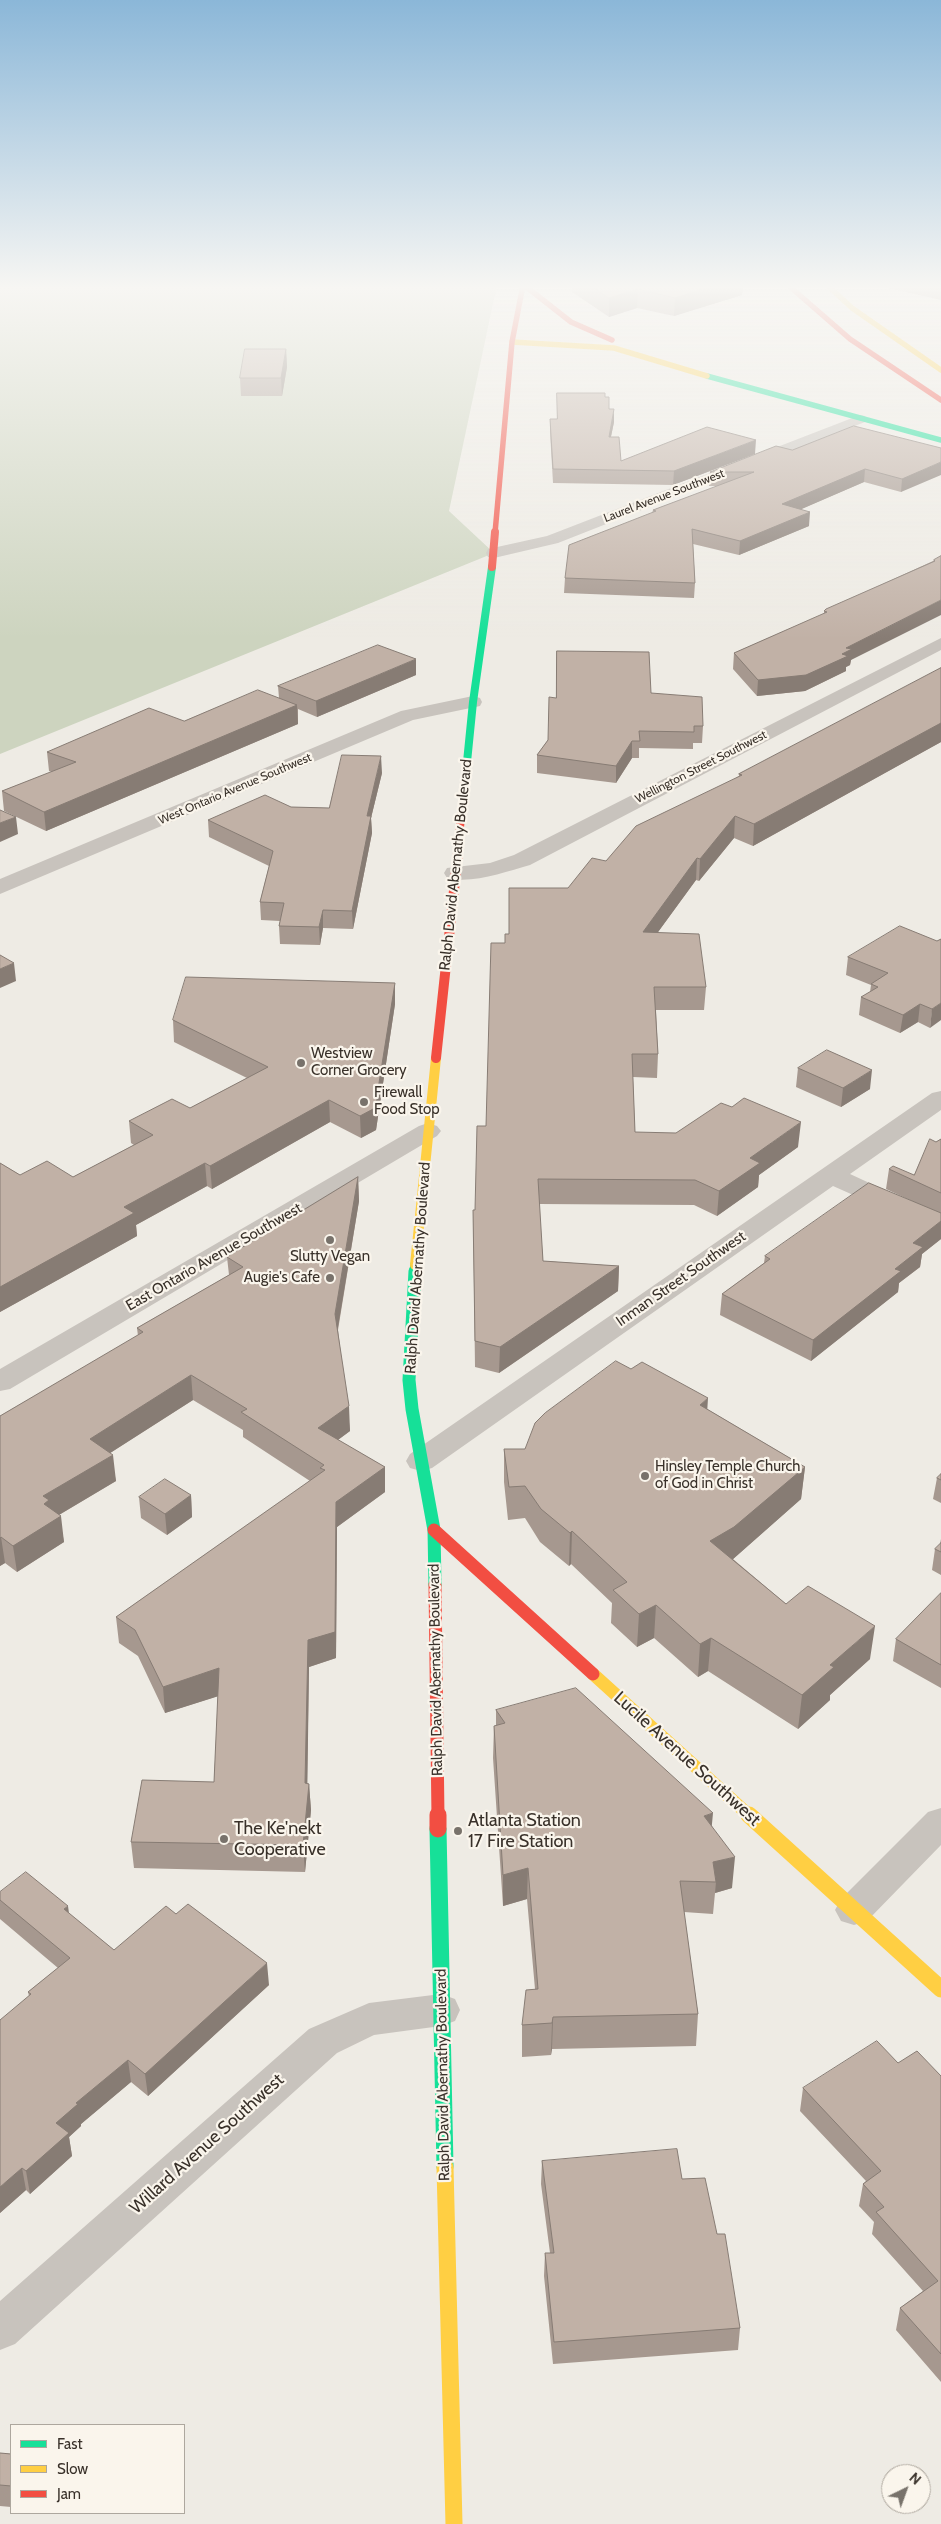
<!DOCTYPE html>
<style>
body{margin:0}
#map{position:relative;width:941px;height:2524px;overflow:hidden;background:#eeebe4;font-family:Cabin,sans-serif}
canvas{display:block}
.legend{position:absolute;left:10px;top:2424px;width:175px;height:90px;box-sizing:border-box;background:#faf5ec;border:1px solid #ada79e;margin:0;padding:6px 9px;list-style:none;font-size:15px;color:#39312a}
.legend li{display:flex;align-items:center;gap:10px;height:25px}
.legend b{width:25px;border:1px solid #ada79e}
.north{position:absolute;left:881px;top:2464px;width:50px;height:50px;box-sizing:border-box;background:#faf5ec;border:1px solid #ada79e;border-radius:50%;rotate:42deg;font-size:14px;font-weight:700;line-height:20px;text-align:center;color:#39312a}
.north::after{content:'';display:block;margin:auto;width:18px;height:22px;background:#78726b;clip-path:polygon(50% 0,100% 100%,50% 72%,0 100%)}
</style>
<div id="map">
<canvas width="941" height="2524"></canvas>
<ul class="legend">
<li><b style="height:6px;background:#16e098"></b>Fast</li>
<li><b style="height:6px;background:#ffcf43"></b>Slow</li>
<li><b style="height:6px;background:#f24e42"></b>Jam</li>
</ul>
<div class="north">N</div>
</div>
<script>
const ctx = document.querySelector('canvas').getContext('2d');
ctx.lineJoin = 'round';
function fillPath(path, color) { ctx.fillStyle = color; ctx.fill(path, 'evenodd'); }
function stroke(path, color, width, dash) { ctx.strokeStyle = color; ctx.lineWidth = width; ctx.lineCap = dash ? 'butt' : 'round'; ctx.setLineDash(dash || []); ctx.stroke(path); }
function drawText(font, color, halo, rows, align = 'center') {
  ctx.font = font + ' Cabin,sans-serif'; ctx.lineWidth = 4.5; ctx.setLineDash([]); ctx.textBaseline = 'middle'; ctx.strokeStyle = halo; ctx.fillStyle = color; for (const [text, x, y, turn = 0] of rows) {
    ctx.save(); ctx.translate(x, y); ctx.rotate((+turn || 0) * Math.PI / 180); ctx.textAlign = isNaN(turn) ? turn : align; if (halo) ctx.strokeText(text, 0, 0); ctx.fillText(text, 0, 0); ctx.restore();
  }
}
const green = new Path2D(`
 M0 285H497L449 511 494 553 0 754Z`);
const street = new Path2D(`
 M860 415 865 416 867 419 865 422 558 543 494 558 488 557 486 553 488 549 547 536Z
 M941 638V650L530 865C505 872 473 884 447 878L444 873 447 868 490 863 514 855Z
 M473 696 480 698 482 702 480 706 413 720 0 894V879L401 711Z
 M941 1091V1110L850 1174 941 1216V1234L833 1186 432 1468 421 1471 410 1468 406 1461 410 1454 932 1093Z
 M428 1123 437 1126 441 1131 437 1136 10 1389 0 1391V1369L419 1126Z
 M941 1808V1845L867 1921 854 1925 841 1921 835 1910 841 1899 928 1812Z
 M441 1994 455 1999 460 2010 455 2021 441 2026 374 2035 337 2053 15 2344 0 2350V2301L309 2029 369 2003Z`);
const fastFar4 = new Path2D(`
 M707 376 941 440`);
const fastFar3 = new Path2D(`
 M465 782 473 702 492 567`);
const fastFar2 = new Path2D(`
 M415 1272V1265`);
const fastFar1 = new Path2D(`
 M415 1271 409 1380 412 1409 434 1530 435 1585`);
const fast = new Path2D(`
 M438 1829 445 2167`);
const slowFar3 = new Path2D(`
 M827 285 852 308 941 370
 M512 342 614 348 707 376`);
const slowFar2 = new Path2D(`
 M415 1265 436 1058`);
const slowFar1 = new Path2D(`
 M593 1674 751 1817`);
const slow = new Path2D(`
 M749 1815 941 1989
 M445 2167 454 2524`);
const jamFar4 = new Path2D(`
 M524 285 571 322 612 340
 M788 285 850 339 941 400
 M495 533 512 342 523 285`);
const jamFar3 = new Path2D(`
 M492 567 495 532
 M457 854 465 782`);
const jamFar2 = new Path2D(`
 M436 1058 458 853`);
const jamFar1 = new Path2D(`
 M434 1530 593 1674
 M435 1585 438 1817`);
const jam = new Path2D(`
 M438 1815V1829`);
const wall = new Path2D(`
 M572 285H743L742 295 674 316 637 308 609 317 572 292Z
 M879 285H941V300L879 286Z
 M286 349 287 367 282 396H241L240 378Z
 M605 397 614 422 611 437 621 461 755 454 673 485 553 483 550 432V419H556Z
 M941 448 901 492 864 482 801 509 809 526 739 555 693 544 695 583 694 598 564 593 565 578 652 513 653 510 718 486H709L710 472 792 450Z
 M941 556 851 660 850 665 846 667V671L805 691 757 696 733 669 734 653 824 614V611L933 561 934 560Z
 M941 668V742L753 846 734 838 699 881 696 880 658 932 706 987 704 1010H656L658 1054 657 1078 633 1077 635 1132 798 1147 759 1175 758 1187 717 1216 694 1205 539 1204 543 1261 619 1266 618 1291 499 1373 475 1367 473 1210H475L486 1126 505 943 568 888 606 861 739 776V774Z
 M416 675 317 717 298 709V724L46 831 4 811 2 791 52 772 49 771 47 752 184 721 279 698 278 686Z
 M651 693 703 726 702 743H693V749L639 748V758H632L616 783 537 773V755L548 740 556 698Z
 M382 773 371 818 372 833 353 929 323 928 320 945 280 944 279 926 280 921 261 920 260 902 269 866 209 837 208 820 291 807 329 808Z
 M941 939 930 1028 918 1022 900 1033 859 1015 861 997 870 992 871 985 846 975 848 957 937 941Z
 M395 1004 376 1130 361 1138 330 1122 212 1189 207 1186 136 1225 137 1236 0 1312V1163L20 1175 73 1177 134 1145 131 1143 129 1121 190 1108 247 1078 174 1042 173 1020Z
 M798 1068 870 1089 841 1107 796 1087Z
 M941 1139V1239L922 1254 920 1267 899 1283 898 1292 811 1361 720 1315 722 1294 764 1263 765 1256 929 1209 886 1189 889 1169 914 1175 936 1142Z
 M358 1177 359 1201 338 1330 350 1431 338 1440 385 1467V1492L337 1527 336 1658 309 1667 307 1783 309 1784 311 1810 305 1872 134 1868 131 1842 214 1782 218 1696 165 1713 138 1656 119 1643 116 1617 310 1481 243 1437V1430L193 1400 110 1453 116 1481 59 1515 64 1542 17 1572 5 1563 0 1566V1416L138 1336 137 1328 229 1275 227 1257Z
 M631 1369 707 1409 805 1467 801 1499 733 1559 786 1604 870 1659 830 1695V1700L798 1729 708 1671 698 1677 654 1638 637 1647 611 1623 612 1603 571 1564 569 1566 540 1542 525 1518 508 1520 504 1482V1449H525Z
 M941 1474V1503L933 1499 937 1478Z
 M191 1495 192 1517 167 1535 141 1518 139 1497Z
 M941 1539V1575L932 1570 935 1549 940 1544Z
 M941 1593V1688L893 1661 896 1639Z
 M496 1710 712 1826 732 1888 715 1893 713 1914 684 1912 698 2014 696 2046 552 2049 551 2055 522 2057V2025L535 1989 527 1899 503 1906 493 1758 494 1726H496Z
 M0 1892 69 1914 114 1950 269 1985 148 2096 131 2082 81 2124V2126L69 2137 72 2156 30 2194 26 2190 0 2213 29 1996 28 1992 58 1968 0 1919Z
 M898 2063 941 2076V2382L896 2330 900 2308 923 2291 872 2234 874 2222 859 2206 863 2184 866 2181 800 2111 803 2088Z
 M542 2161 682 2179 717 2234 740 2328 738 2350 553 2364 544 2276 545 2253H550L541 2184Z
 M0 2453 11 2454V2507L0 2506Z`);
const shadedWall = new Path2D(`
 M715 285H743L742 295 674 316 675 298Z
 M638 289 637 308 609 317V298Z
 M286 349 287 367 282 396 281 378Z
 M614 409V422L608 450 609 437Z
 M756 440 755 454 673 485 674 471Z
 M941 462V475L901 492 902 479Z
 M865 469 864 482 781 518 782 504Z
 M810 512 809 526 739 555 740 541Z
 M941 600V615L851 660 850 665 846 667V671L805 691 757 696 758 680 846 648Z
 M416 659V675L317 717 316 701Z
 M297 705 298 724 46 831 44 812Z
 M941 723V742L753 846 754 824Z
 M632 741V758L616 783V766Z
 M381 756 382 773 371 818 372 833 353 929 352 911 367 816Z
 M735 816 734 838 699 881 700 859Z
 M16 817 18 834 0 842V823Z
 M697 858 696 880 642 954 643 932Z
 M323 910V928L320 945 319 927Z
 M14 963 16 981 0 988V969Z
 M395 983V1004L376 1130 361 1138 360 1116Z
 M941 1003V1020L930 1028 932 1009Z
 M920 1004 918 1022 900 1033 903 1015Z
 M872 1070 870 1089 841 1107 843 1088Z
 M329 1100 330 1122 212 1189 210 1166Z
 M801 1122 798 1147 759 1175 758 1187 717 1216 719 1191 750 1158Z
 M205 1163 207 1186 136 1225 137 1236 0 1312V1287L124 1207Z
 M358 1177 359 1201 336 1339 335 1314Z
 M941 1221V1239L922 1254 920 1267 899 1283 898 1292 811 1361 813 1340 895 1269 913 1243Z
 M619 1266 618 1291 499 1373 500 1347Z
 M191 1375 193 1400 93 1464 90 1439Z
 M708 1398 706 1430 700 1405Z
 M349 1406 350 1431 320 1453 318 1428Z
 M113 1455 116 1481 52 1519 61 1516 64 1542 17 1572 13 1546 43 1496Z
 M385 1467V1492L337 1527 336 1658 309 1667 307 1810 305 1783 308 1640 336 1502Z
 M805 1467 801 1499 732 1560 710 1541Z
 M191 1495 192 1517 167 1535 165 1514Z
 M572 1531 571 1564 569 1566 570 1533Z
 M1 1537 5 1563 0 1566V1538Z
 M656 1605 654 1638 637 1647 639 1614Z
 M875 1626 870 1659 830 1695V1700L798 1729 802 1695 830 1665Z
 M711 1638 708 1671 698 1677 700 1644Z
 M219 1668 222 1695 165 1713 163 1687Z
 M309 1784 311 1810 305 1872 303 1845Z
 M713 1813 710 1845 704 1816Z
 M735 1857 732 1888 715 1893 716 1882 713 1862Z
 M528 1868 527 1899 503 1906V1875Z
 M68 1906 71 1928 64 1909Z
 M267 1963 269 1985 148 2096 145 2074Z
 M553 2017 552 2049 551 2055 552 2023Z
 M128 2060 131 2082 81 2124V2126L69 2137 72 2156 30 2194 26 2171 56 2123 76 2103Z
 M22 2168 26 2190 0 2213V2187Z`);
const building = new Path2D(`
 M590 285H715L675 298 638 289 609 298Z
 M927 285H941V288Z
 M245 349H286L281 378H240Z
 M557 393H605V397H609V409H614L609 437H619L621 461 707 427 756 440 674 471 553 469 550 419H557Z
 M854 426 941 448V462L902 479 865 469 782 504 810 512 740 541 692 529 695 583 565 578 569 545 656 511 653 510 754 472H710L776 446 792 450Z
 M941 556V600L846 648 852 649 842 654 848 656 806 675 758 680 734 653 827 612 824 611 826 609 935 561 934 560Z
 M378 645 416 659 316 701 278 686Z
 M557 651 649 652 651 693 702 697 703 726H694V732L639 731 640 741H632L616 766 537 755 548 740 549 697 556 698Z
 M941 668V723L754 824 735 816 700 859 697 858 643 932 699 934 706 987H654L658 1054H632L635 1132 676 1133 721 1103 732 1107 744 1098 801 1122 750 1158 760 1163 719 1191 695 1180 538 1179 543 1261 619 1266 500 1347 475 1341 473 1210H475L477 1126H486L491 943H505V934H509V888H568L592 858 606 861 636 826 742 775 739 774Z
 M258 690 297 705 44 812 2 791 76 762 47 752 149 708 184 721Z
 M342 755 381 756 367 816H371L352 911 323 910 319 927 279 926 284 903 260 902 273 851 208 820 265 795 291 807 329 808Z
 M0 810 16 817 0 823Z
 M900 926 937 941 941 939V1003L932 1009 920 1004 903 1015 861 997 878 987 871 984 888 973 848 957Z
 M0 955 14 963 0 969Z
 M186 977 395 983 375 1108 360 1116 329 1100 210 1166 205 1163 124 1207 134 1213 0 1287V1163L20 1175 47 1161 73 1177 153 1135 129 1121 172 1099 190 1108 268 1067 173 1020Z
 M827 1050 872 1070 843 1088 798 1068Z
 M930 1139 936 1142 941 1139V1193L889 1169 893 1166 914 1175Z
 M358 1177 335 1314 349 1406 318 1428 385 1467 336 1502 335 1632 308 1640 305 1783 309 1784 303 1845 131 1842 142 1780 214 1782 219 1668 163 1687 135 1630 116 1617 325 1470 320 1468 324 1465 241 1412 247 1409 191 1375 90 1439 113 1455 43 1496 49 1500 44 1504 61 1516 13 1546 1 1537 0 1538V1416L143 1332 137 1328 243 1267 227 1257Z
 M869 1183 941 1213V1221L913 1243 923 1247 895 1269 901 1271 813 1340 722 1294 770 1259 765 1256Z
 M616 1361 631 1369 642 1362 708 1398 700 1405 805 1467 734 1527 710 1541 786 1604 808 1586 875 1626 830 1665 834 1667 802 1695 711 1638 700 1644 656 1605 639 1614 613 1590 627 1582 572 1531 570 1533 541 1509 525 1486 509 1487 504 1449H525L535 1423 545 1413Z
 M941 1474V1480L937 1478Z
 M165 1479 191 1495 165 1514 139 1497Z
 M941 1543V1552L935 1549Z
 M941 1593V1665L896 1639Z
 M576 1688 713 1813 704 1816 735 1857 713 1862 716 1882 680 1881 698 2014 553 2017 552 2023 522 2025 526 1990 538 1989 528 1868 503 1875 494 1726 505 1723 496 1710Z
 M26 1872 68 1906 64 1909 114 1950 166 1906 176 1914 188 1904 267 1963 145 2074 128 2060 76 2103 78 2104 56 2123 69 2133 26 2171 22 2168 0 2187V2020L31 1994 28 1992 70 1958 0 1900V1892Z
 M877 2041 898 2063 917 2051 941 2076V2354L900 2308 938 2281 876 2212 884 2207 863 2184 881 2171 803 2088Z
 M677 2149 682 2179 705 2178 717 2234H725L740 2328 554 2342 545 2253H554L542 2161Z
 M0 2453 11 2454V2486L0 2485Z`);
const markers = [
 [301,1063,5,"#78726b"],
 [364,1102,5,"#78726b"],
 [330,1240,5,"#78726b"],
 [330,1278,5,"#78726b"],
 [645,1476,5,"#78726b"],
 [458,1831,5,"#78726b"],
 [224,1839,5,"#78726b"]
];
const farStreetnames = [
 ["Laurel Avenue Southwest",664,496,-21],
 ["Wellington Street Southwest",701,767,-27],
 ["West Ontario Avenue Southwest",235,789,-23]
];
const streetNames = [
 ["Ralph David Abernathy Boulevard",456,865,-84],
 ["East Ontario Avenue Southwest",214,1257,-30],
 ["Ralph David Abernathy Boulevard",418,1268,-86],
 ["Inman Street Southwest",681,1279,-35],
 ["Ralph David Abernathy Boulevard",436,1670,-91],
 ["Ralph David Abernathy Boulevard",443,2075,-91]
];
const poiNames = [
 ["Westview",311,1054],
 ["Corner Grocery",311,1071],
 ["Firewall",374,1093],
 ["Food Stop",374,1110],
 ["Slutty Vegan",330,1257,"center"],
 ["Augie's Cafe",320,1278,"right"],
 ["Hinsley Temple Church",655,1467],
 ["of God in Christ",655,1484]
];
const nearStreetnames = [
 ["Lucile Avenue Southwest",687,1759,42],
 ["Willard Avenue Southwest",207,2144,-42]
];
const nearPoinames = [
 ["Atlanta Station",468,1821],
 ["17 Fire Station",468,1842],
 ["The Ke'nekt",234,1829],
 ["Cooperative",234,1850]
];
fillPath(green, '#cdd4bf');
fillPath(street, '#c8c3bd');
stroke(fastFar4, '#16e098', 5.5);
stroke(fastFar3, '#16e098', 8);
stroke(fastFar2, '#16e098', 10);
stroke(fastFar1, '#16e098', 13);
stroke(fast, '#16e098', 17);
stroke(slowFar3, '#ffcf43', 5.5);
stroke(slowFar2, '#ffcf43', 10);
stroke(slowFar1, '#ffcf43', 13);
stroke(slow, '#ffcf43', 17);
stroke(jamFar4, '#f24e42', 5.5);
stroke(jamFar3, '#f24e42', 8);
stroke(jamFar2, '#f24e42', 10);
stroke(jamFar1, '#f24e42', 13);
stroke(jam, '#f24e42', 17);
fillPath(wall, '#a6988f');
fillPath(shadedWall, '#877c74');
fillPath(building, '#c1b1a6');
stroke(building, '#877c74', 1);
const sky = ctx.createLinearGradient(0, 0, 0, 639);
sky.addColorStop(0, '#8bb7d8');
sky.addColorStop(0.45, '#f7f6f3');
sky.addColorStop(1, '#f7f6f300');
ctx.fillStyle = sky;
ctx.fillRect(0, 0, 941, 639);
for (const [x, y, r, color] of markers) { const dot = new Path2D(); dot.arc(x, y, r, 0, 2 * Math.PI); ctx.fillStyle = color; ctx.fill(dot); stroke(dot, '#faf5ec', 2); }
drawText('12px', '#39312a', '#faf5ec', farStreetnames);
drawText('15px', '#39312a', '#faf5ec', streetNames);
drawText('15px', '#39312a', '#faf5ec', poiNames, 'left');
drawText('18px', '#39312a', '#faf5ec', nearStreetnames);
drawText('18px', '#39312a', '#faf5ec', nearPoinames, 'left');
</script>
